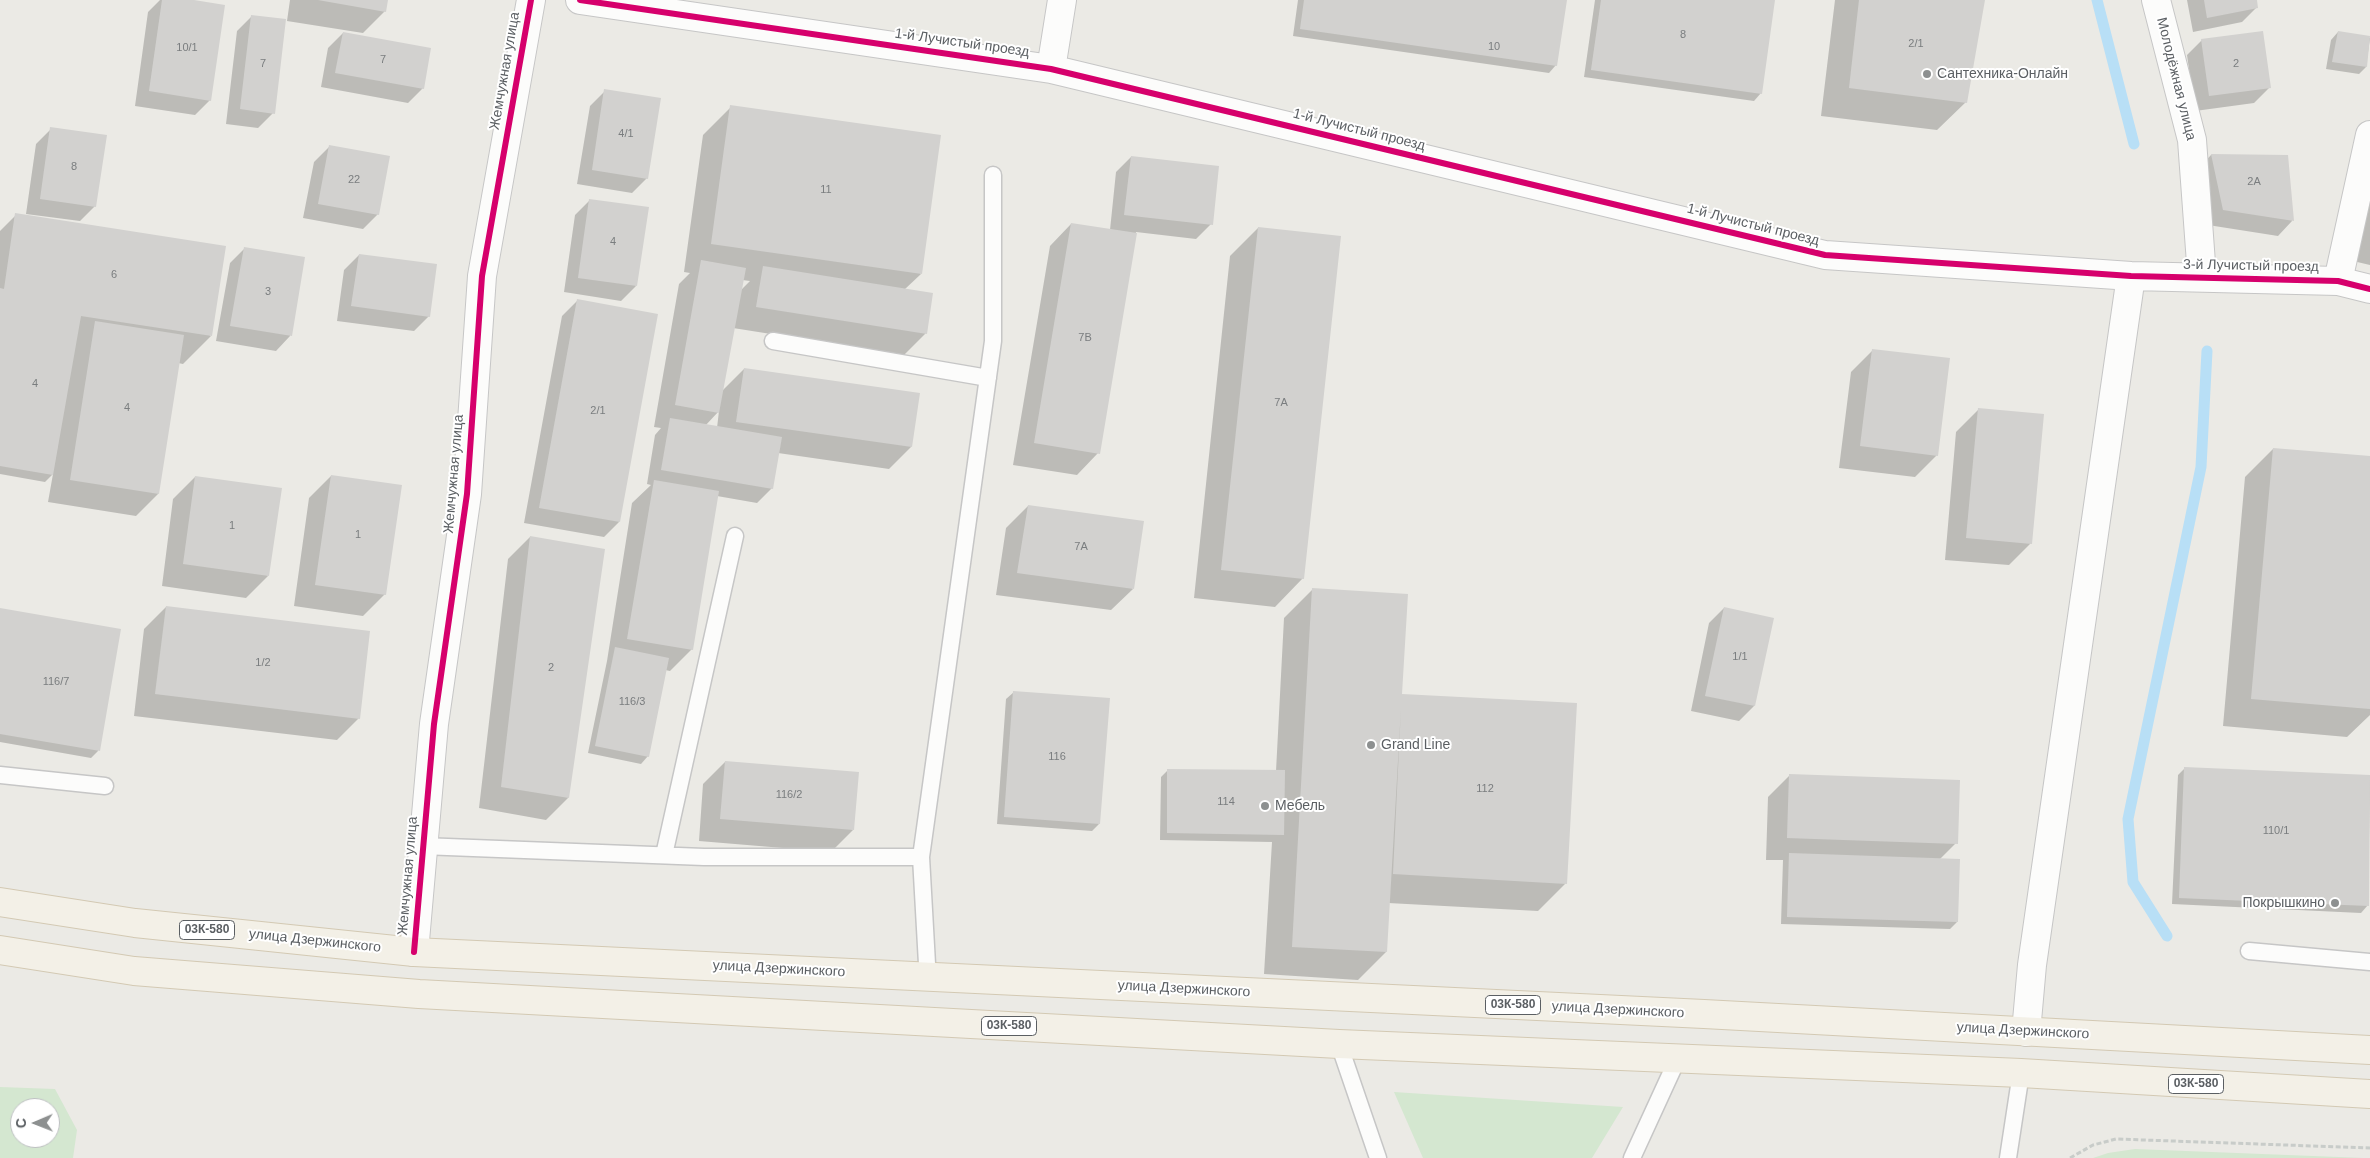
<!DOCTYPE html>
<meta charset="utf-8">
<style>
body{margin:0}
#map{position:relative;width:2370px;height:1158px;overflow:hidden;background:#ebeae5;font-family:Helvetica,sans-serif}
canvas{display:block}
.north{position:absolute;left:10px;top:1098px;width:50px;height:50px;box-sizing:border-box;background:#fff;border:1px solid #bdbfc1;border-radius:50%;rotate:269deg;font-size:14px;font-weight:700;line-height:20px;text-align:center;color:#5b5f63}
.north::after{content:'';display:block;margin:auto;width:18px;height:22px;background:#8d9090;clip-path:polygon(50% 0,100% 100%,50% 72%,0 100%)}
</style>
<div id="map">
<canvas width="2370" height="1158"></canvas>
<div class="north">С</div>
</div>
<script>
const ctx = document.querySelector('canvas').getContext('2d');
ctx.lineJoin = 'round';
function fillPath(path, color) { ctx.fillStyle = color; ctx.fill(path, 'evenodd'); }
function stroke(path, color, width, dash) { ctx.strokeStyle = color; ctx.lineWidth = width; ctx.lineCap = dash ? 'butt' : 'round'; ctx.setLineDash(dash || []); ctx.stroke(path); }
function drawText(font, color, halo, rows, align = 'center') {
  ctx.font = font + ' Helvetica,sans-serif'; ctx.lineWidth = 4; ctx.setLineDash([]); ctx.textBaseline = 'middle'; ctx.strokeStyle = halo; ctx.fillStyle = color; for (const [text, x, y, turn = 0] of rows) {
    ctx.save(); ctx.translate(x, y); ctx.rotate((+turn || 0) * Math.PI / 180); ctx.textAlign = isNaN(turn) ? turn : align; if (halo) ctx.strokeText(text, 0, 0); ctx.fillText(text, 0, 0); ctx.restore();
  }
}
const green = new Path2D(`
 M0 1087 55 1089 77 1130 73 1158H0ZM20 1108H50V1138H20Z
 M1394 1092 1623 1107 1592 1158H1423Z
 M2135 1149 2364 1158H2093L2108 1153Z`);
const shadow = new Path2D(`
 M160 0H185L210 100 195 115 135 106 148 12Z
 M290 0H386L385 11 363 33 287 21Z
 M1298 0H1566L1556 65 1549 73 1293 36Z
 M1595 0H1774L1761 93 1754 101 1584 77Z
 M1835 0H1984L1966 102 1937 130 1821 116Z
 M2187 0H2256L2257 7 2242 22 2193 32Z
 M252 16 273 113 258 128 226 124 237 31Z
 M2338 32 2370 38 2366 67 2359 74 2326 69 2331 40Z
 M343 33 423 88 408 103 321 87 328 48Z
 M2202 40 2269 88 2254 103 2195 111 2187 55Z
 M605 91 647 178 632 193 577 184 590 106Z
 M731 107 921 274 904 290 926 333 904 355 733 328 722 391 744 369 919 394 911 447 889 469 778 453 772 488 757 503 717 496 692 649 670 671 665 670 648 756 641 764 588 753 607 661 632 503 651 485 647 484 655 435 661 428 654 427 679 284 690 273 684 272 703 135ZM742 280 750 281 740 291ZM719 411 717 428 705 426Z
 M51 129 95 206 80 221 26 214 36 144Z
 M329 147 378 214 363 229 303 218 314 162Z
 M2211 155 2287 156 2292 221 2278 236 2208 225 2197 170Z
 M1131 157 1211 224 1196 239 1136 232 1098 453 1077 475 1013 465 1050 246 1071 224 1110 230 1116 172Z
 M2370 179V265L2353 261Z
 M590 200 636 286 621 301 564 292 575 215Z
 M16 215 211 336 183 364 178 363 158 494 136 516 48 502 53 474 45 482 0 474V231Z
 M1258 228 1303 578 1275 607 1194 598 1230 256Z
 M245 248 303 258 290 336 276 351 216 341 230 263Z
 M359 255 429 316 414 331 337 321 344 270Z
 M577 301 656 315 619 522 604 537 524 523 562 316Z
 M1873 350 1937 455 1915 477 1839 468 1851 372Z
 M1978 410 2031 543 2009 565 1945 560 1956 432Z
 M2273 449 2370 457V715L2347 737 2223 726 2245 477Z
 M331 476 385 594 363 616 294 606 309 498Z
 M195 477 268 576 246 598 162 586 173 499Z
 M1028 506 1133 589 1111 610 996 595 1006 528Z
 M530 537 603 550 568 798 546 820 479 808 508 559Z
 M1312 590 1400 695 1566 883 1538 911 1388 903 1386 952 1358 980 1264 974 1272 842 1160 840 1161 777 1168 770 1276 771 1284 618Z
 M166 607 359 718 337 740 134 716 144 629Z
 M1724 608 1772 619 1754 706 1739 721 1691 711 1709 623Z
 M0 609 119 630 98 751 91 758 0 742Z
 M1014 692 1099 824 1092 831 997 824 1006 699Z
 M725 762 853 830 831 852 699 841 703 784Z
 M2185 768 2370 776 2368 905 2361 913 2172 904 2178 775Z
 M1790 775 1956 843 1940 859 1957 922 1950 929 1781 924 1783 860H1766L1768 797Z`);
const stream = new Path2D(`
 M2097 0 2134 144
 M2167 936 2133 882 2128 819 2201 467 2207 351`);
const building = new Path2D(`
 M162 0H194L225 5 211 101 149 91Z
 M318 0H388L386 12Z
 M1304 0H1567L1557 66 1300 29Z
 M1601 0H1775L1762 94 1591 70Z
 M1859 0H1985L1967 103 1849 88Z
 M2204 0H2257L2258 8 2207 18Z
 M251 15 286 19 275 114 240 109Z
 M2263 31 2271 88 2209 96 2201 39Z
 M2338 31 2370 36 2367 67 2332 62Z
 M343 32 431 48 424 89 335 73Z
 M604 89 661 98 648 179 592 170Z
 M730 105 941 135 922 274 711 244Z
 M50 127 107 135 96 207 40 199Z
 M329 145 390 156 379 215 318 204Z
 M2211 154 2288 155 2294 221 2223 210Z
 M1131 156 1219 166 1213 225 1124 215Z
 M589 199 649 207 637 286 578 278Z
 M15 213 226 246 212 336 81 316 53 475 0 466V288L4 289Z
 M1071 223 1137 233 1100 454 1034 443Z
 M1258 227 1341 236 1304 579 1221 570Z
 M244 247 305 257 292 336 230 326Z
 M359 254 437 264 430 317 351 306Z
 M701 260 746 268 719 413 675 405Z
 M763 266 933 293 927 334 756 307Z
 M577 299 658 314 620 522 539 508Z
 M95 321 184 335 159 494 70 480Z
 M1872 349 1950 358 1938 456 1860 446Z
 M744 368 920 393 912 447 736 422Z
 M1978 408 2044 414 2032 544 1966 538Z
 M670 418 782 437 773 489 661 470Z
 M2273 448 2370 456V709L2251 699Z
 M331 475 402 485 386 595 315 585Z
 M195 476 282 488 269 576 183 564Z
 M654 480 719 491 693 650 627 639Z
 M1028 505 1144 521 1134 589 1017 573Z
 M530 536 605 549 569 798 501 787Z
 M1312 588 1408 594 1402 694 1577 703 1567 884 1393 874 1401 708 1387 952 1292 947Z
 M166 606 370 631 360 719 155 694Z
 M1724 607 1774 618 1755 706 1705 696Z
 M0 608 121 629 100 751 0 734Z
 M615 647 669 658 649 757 595 746Z
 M1013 691 1110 698 1100 824 1004 817Z
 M725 761 859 772 854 830 720 819Z
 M2184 767 2370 775 2369 906 2179 898Z
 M1167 769 1285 770 1284 835 1167 833Z
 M1789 774 1960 780 1958 844 1787 838Z
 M1789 853 1960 859 1958 922 1787 917Z`);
const path = new Path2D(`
 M2070 1158 2093 1145 2116 1139 2370 1148`);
const lane = new Path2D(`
 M773 341 988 378
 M0 775 105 786
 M422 846 704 857H921L993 341V175
 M664 855 735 536
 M921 857 927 964 925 976
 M2249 951 2370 962
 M1339 1044 1378 1158
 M1632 1158 1677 1060
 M2008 1158 2021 1073`);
const street = new Path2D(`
 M580 0 1051 69 1825 255 2131 276 2338 281 2370 289
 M2156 0 2192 140 2202 277
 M1051 69 1062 0
 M2338 281 2370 135
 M414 952 434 724 467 494 482 276 531 0
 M2026 1032 2032 965 2131 276`);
const primary = new Path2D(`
 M0 902 135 923 414 952 1704 1014 2370 1050
 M0 950 134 971 419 994 1339 1044 2021 1073 2370 1094`);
const cycleway = new Path2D(`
 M580 0 1051 69 1825 255 2131 276 2338 281 2370 289
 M414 952 434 724 467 494 482 276 531 0`);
const markers = [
 [1927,74,5,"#8d9090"],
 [1371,745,5,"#8d9090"],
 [1265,806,5,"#8d9090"],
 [2335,903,5,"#8d9090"]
];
const numberNames = [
 ["8",1683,35],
 ["2/1",1916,44],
 ["10",1494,47],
 ["10/1",187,48],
 ["7",383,60],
 ["7",263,64],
 ["2",2236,64],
 ["4/1",626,134],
 ["8",74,167],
 ["22",354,180],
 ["2А",2254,182],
 ["11",826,190],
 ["4",613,242],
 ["6",114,275],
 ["3",268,292],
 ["7В",1085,338],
 ["4",35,384],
 ["7А",1281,403],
 ["4",127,408],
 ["2/1",598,411],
 ["1",232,526],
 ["1",358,535],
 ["7А",1081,547],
 ["1/1",1740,657],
 ["1/2",263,663],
 ["2",551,668],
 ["116/7",56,682],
 ["116/3",632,702],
 ["116",1057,757],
 ["112",1485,789],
 ["116/2",789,795],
 ["114",1226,802],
 ["110/1",2276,831]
];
const shields = [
 [207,930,55],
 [1513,1005,55],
 [1009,1026,55],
 [2196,1084,55]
];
const shieldNames = [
 ["03К-580",207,930],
 ["03К-580",1513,1005],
 ["03К-580",1009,1026],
 ["03К-580",2196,1084]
];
const streetNames = [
 ["1-й Лучистый проезд",962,43,8],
 ["Жемчужная улица",505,71,-80],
 ["Молодёжная улица",2176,79,76],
 ["1-й Лучистый проезд",1359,130,14],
 ["1-й Лучистый проезд",1753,225,14],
 ["3-й Лучистый проезд",2251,266,1],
 ["Жемчужная улица",454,474,-85],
 ["Жемчужная улица",408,876,-85],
 ["улица Дзержинского",315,941,6],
 ["улица Дзержинского",779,969,3],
 ["улица Дзержинского",1184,989,3],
 ["улица Дзержинского",1618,1010,3],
 ["улица Дзержинского",2023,1031,3]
];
const poiNames = [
 ["Сантехника-Онлайн",1937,74],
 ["Grand Line",1381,745],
 ["Мебель",1275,806],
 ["Покрышкино",2325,903,"right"]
];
fillPath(green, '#d4e7d0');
fillPath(shadow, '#0003');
stroke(stream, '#b8dff6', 11);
fillPath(building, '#d2d1cf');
stroke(lane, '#c6c6c6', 19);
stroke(street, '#c6c6c6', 30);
stroke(primary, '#d3c9b3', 30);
stroke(path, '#c8ccc9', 3, [5, 2.5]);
stroke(lane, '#fcfcfb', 16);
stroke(street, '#fcfcfb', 28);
stroke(primary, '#f3f0e7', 28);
stroke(cycleway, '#d6006c', 6);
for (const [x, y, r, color] of markers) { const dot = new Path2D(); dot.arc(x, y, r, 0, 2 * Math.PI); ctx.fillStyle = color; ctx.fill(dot); stroke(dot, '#fff', 2); }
drawText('11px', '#7a7d7f', null, numberNames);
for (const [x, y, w] of shields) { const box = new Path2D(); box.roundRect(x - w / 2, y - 9.5, w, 19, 4); ctx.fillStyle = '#fff'; ctx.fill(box); stroke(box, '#5b5f63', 1); }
drawText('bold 12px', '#5b5f63', null, shieldNames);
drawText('14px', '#5b5f63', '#fff', streetNames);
drawText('14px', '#5b5f63', '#fff', poiNames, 'left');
</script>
